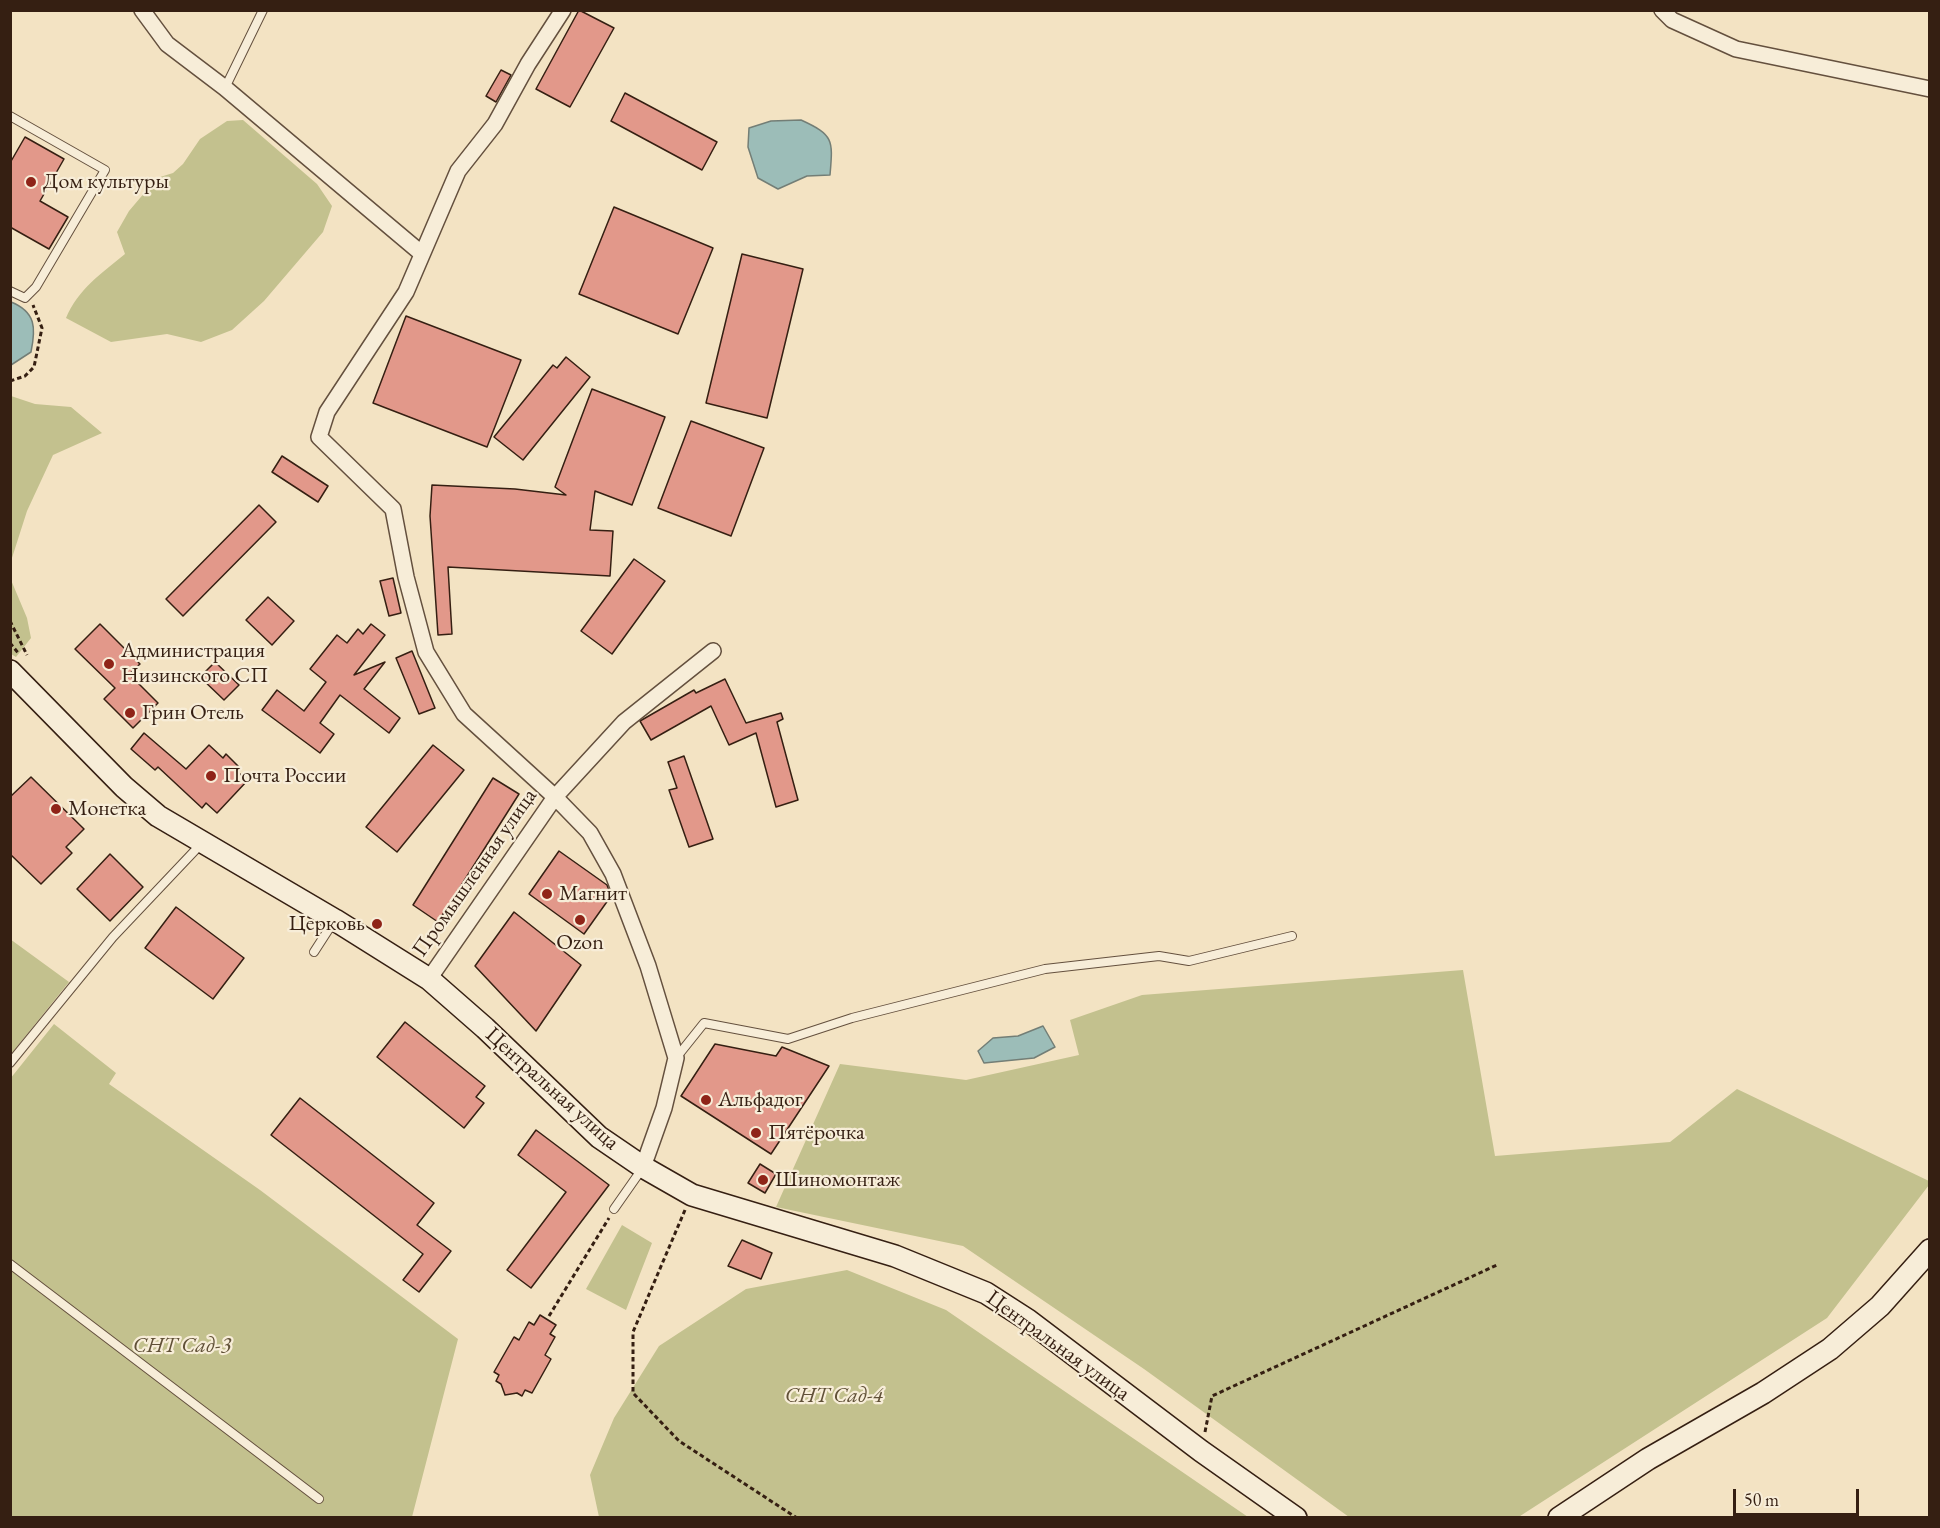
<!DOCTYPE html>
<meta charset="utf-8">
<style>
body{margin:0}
#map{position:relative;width:1940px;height:1528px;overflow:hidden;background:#f3e3c3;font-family:"EB Garamond",serif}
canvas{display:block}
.frame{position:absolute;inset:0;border:12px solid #351f12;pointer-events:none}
.scale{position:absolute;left:1733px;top:1489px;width:126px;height:27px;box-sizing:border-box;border:3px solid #351f12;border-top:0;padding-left:8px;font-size:18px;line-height:21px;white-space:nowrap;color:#351f12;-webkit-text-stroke:4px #f7edd8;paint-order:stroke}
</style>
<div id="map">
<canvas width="1940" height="1528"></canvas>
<div class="frame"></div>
<div class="scale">50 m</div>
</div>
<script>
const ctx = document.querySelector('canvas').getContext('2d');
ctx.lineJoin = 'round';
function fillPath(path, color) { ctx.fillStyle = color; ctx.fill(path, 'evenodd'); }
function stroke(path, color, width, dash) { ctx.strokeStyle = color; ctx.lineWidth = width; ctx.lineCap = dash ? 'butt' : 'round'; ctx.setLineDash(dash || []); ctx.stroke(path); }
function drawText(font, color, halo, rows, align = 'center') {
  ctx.font = font + ' "EB Garamond",serif'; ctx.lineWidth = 4.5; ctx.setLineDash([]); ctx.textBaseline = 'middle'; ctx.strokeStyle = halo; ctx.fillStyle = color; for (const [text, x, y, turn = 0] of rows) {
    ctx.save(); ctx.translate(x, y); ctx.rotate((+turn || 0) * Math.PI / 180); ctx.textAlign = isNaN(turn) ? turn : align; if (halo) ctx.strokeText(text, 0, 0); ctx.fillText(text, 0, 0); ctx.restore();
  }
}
const green = new Path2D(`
 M243 120 317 184 332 206 323 232 264 301 232 330 201 342 167 334 111 342 66 318C78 289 102 273 125 254L117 232 129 211 157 178 173 173 183 164 200 139 227 121Z
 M11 396 35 404 71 407 102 433 53 455 27 511 11 561Z
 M11 580 27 618 31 638 16 657 11 654Z
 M10 939 69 982 11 1054H10Z
 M1463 970 1495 1156 1670 1142 1737 1089 1929 1181V1185L1827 1318 1517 1518 1349 1517 1144 1369 963 1246 776 1207 840 1064 966 1080 1079 1055 1070 1020 1142 995Z
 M54 1024 116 1073 109 1084 260 1190 458 1339 412 1517H11L10 1079Z
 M622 1225 652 1243 626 1310 586 1289Z
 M847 1270 946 1310 1248 1517H599L590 1475 614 1418 659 1346 746 1289Z`);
const water = new Path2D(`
 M801 120C834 135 833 140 830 175L807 176 778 189 758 178 748 147 749 128 771 121Z
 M11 302C36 312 36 328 31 352L11 365Z
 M1043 1026 1055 1047 1034 1058 984 1063 978 1051 993 1038 1018 1036Z`);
const building = new Path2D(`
 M579 10 614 28 570 107 536 89Z
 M501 70 511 75 496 102 486 96Z
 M625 93 717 142 702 170 611 121Z
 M25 137 64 159 40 201 68 217 49 249 10 227V163Z
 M614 207 713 248 678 334 579 294Z
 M742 254 803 269 767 418 706 403Z
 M406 316 521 360 487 447 373 403Z
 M566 357 590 377 523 460 494 437 553 365 557 368Z
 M592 389 665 417 632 505 595 491 590 530 613 531 610 576 448 567 452 634 438 635 430 516 432 485 515 489 566 495 555 487Z
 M691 421 764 448 731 536 658 508Z
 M282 456 328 486 318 502 272 472Z
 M259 505 276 522 183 616 166 599Z
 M634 559 665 581 612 654 581 631Z
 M393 578 401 613 389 616 380 581Z
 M268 597 294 621 272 645 246 620Z
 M100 624 140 664 129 674 158 703 133 728 104 699 115 688 75 649Z
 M371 624 385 635 354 675 385 662 364 689 400 718 389 733 340 695 320 723 334 734 320 753 262 710 277 690 304 711 326 682 310 669 337 635 347 643 358 629 363 634Z
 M412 651 435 708 419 714 396 658Z
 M215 662 239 685 224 700 200 677Z
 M725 679 746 723 781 713 783 719 777 722 798 800 776 807 756 733 729 745 711 706 651 740 640 721 694 690 696 693Z
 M144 733 186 769 209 745 223 758 226 754 240 768 237 771 247 781 217 813 206 803 202 808 158 767 155 770 131 749Z
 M433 745 464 770 397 852 366 827Z
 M684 756 713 839 689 847 669 790 677 788 668 762Z
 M31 777 84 829 66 847 72 853 41 884 10 854V797Z
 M493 778 519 794 438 922 413 905Z
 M559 851 607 885 611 896 584 934 529 894Z
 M110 854 143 887 110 921 77 889Z
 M176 907 244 958 213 999 145 948Z
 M514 912 581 965 536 1031 475 966Z
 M405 1022 485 1086 476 1097 484 1103 464 1128 377 1057Z
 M715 1044 776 1056 782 1047 829 1066 771 1154 681 1096Z
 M300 1098 434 1203 417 1225 451 1251 419 1292 403 1280 423 1254 271 1135Z
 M536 1130 609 1185 531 1288 507 1270 566 1192 518 1155Z
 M760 1164 776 1174 765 1193 748 1183Z
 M742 1240 772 1253 761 1279 728 1266Z
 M540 1315 556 1325 550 1334 555 1337 545 1355 551 1359 532 1393 525 1390 522 1396 517 1393 505 1395 501 1384 496 1381 499 1375 494 1372 514 1337 519 1340 529 1322 534 1325Z`);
const path = new Path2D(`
 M10 381 25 376 34 367 42 328 33 305
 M10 621 27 655
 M10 643 19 654
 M685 1210 633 1332V1393L679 1441 797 1518
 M549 1316 609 1218
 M1205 1432 1212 1396 1497 1265`);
const lane = new Path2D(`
 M225 88 263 10
 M10 116 105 170 36 287 25 298 10 291
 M314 952 334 921
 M676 1058 704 1023 788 1039 852 1018 1045 969 1159 956 1189 961 1292 936
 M10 1063 113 937 202 843
 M614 1209 642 1169
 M10 1264 319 1499`);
const street = new Path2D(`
 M142 10 167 44 225 88 421 253
 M563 10 528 64 495 124 458 171 406 292 327 412 319 437 393 509 406 577 426 652 464 714 555 797 590 833 613 874 648 966 676 1058 664 1108 643 1167
 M1662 10 1672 20 1736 49 1930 89
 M429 979 555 797 624 722 713 651`);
const secondary = new Path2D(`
 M10 671 124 787 158 816 335 920 429 979 485 1028 599 1137 643 1167 692 1195 895 1256 986 1293 1028 1320 1201 1451 1296 1518
 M1559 1518 1648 1459 1763 1393 1830 1349 1880 1306 1930 1250`);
const markers = [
 [31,182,6,"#8f2418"],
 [109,664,6,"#8f2418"],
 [130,713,6,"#8f2418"],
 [211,776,6,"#8f2418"],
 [56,809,6,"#8f2418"],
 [547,894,6,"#8f2418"],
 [580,920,6,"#8f2418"],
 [377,924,6,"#8f2418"],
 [706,1100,6,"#8f2418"],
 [756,1133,6,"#8f2418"],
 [763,1180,6,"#8f2418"]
];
const poiNames = [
 ["Дом культуры",43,182],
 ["Администрация",121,651],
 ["Низинского СП",121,676],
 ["Грин Отель",142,713],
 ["Почта России",223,776],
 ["Монетка",68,809],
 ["Магнит",559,894],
 ["Церковь",365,924,"right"],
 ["Ozon",580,943,"center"],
 ["Альфадог",718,1100],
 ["Пятёрочка",768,1133],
 ["Шиномонтаж",775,1180]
];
const streetNames = [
 ["Промышленная улица",475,873,-55],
 ["Центральная улица",552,1089,42],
 ["Центральная улица",1058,1346,36]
];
const parkNames = [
 ["СНТ Сад-3",182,1346],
 ["СНТ Сад-4",834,1396]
];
fillPath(green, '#c3c18e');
fillPath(water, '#9cbdb8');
stroke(water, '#737e76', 1.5);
fillPath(building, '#e2988a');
stroke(building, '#351f12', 1.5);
stroke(lane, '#64503e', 10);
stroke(street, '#64503e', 18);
stroke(secondary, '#351f12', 24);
stroke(path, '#351f12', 3, [4.5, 3]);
stroke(lane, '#f7edd8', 8);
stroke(street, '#f7edd8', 15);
stroke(secondary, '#f7edd8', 21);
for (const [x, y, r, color] of markers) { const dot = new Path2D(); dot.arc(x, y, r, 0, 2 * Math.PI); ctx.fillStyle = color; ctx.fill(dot); stroke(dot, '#f7edd8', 2); }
drawText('22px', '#351f12', '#f7edd8', poiNames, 'left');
drawText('22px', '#351f12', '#f7edd8', streetNames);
drawText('italic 22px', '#605037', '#f7edd8', parkNames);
</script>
